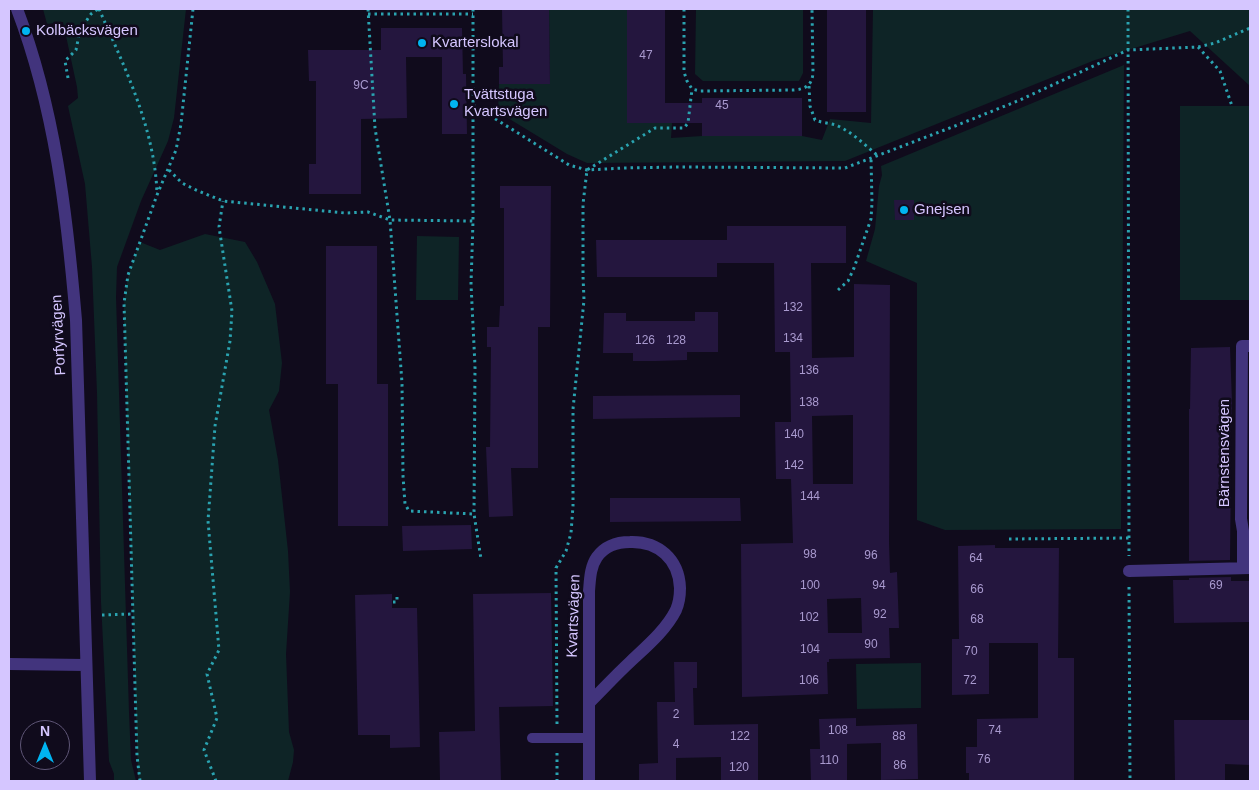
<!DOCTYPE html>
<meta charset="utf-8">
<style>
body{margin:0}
#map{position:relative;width:1259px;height:790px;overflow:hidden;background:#100b1c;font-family:Arial,sans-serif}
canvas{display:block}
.frame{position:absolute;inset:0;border:10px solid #d5c6ff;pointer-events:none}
.north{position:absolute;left:20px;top:720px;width:50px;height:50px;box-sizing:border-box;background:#100b1c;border:1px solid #5f5677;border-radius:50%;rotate:0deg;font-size:14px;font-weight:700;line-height:20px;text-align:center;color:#d5c6ff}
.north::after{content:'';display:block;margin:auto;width:18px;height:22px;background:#00b4f1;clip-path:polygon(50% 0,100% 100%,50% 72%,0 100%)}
</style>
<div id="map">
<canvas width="1259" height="790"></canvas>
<div class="frame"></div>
<div class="north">N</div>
</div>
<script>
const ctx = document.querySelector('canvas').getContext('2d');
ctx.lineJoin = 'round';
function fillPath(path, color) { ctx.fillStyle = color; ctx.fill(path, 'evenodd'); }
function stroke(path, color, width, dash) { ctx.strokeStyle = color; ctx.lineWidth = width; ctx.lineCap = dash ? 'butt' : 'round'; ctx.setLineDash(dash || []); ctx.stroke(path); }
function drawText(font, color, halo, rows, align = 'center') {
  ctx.font = font + ' Arial,sans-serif'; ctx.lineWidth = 5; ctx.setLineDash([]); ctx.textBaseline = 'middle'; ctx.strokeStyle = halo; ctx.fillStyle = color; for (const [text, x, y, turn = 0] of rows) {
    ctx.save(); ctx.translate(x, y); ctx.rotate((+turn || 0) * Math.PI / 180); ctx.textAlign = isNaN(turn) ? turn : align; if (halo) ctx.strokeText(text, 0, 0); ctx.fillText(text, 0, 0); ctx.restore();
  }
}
const green = new Path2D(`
 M43 9H186L174 118 168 141 141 201 117 267 116 297 129 712 131 760 136 781H114V774L109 761 101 602 97 393 92 267 85 184 68 106 78 98 77 87 63 22 47 24Z
 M549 9H627L628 123H672L671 138 702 136H802L822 140 830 119 871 123 873 9H1250V86L1190 31 1095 60 845 161 587 163 567 154 498 112 499 84 550 83Z
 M696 9H803V73L799 81H703L695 74Z
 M1124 65 1121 529 945 530 917 520V283L866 261 875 229 879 186 882 175 881 166Z
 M1180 106H1250V300H1180Z
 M205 234 245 242 257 262 275 304 282 363 279 391 269 410 278 460 288 551 290 592 286 654 289 732 294 750 293 762 288 781H140L138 776 124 322C123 289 128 273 140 242L160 250Z
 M417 236 459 237 458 300H416Z
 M921 663V708L857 709 856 664Z`);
const building = new Path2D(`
 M502 9H549L550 84H499V67H503Z
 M627 9H665V103H702V98H802V136H702V123H627Z
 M827 9H866V112H827Z
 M381 28H462L463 74H466L467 134H442V57H406L407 118 361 119V194H309V164H316V81H309L308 50H381Z
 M500 186H551L550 327H538V468H511L513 516 489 517 486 447H490L491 347H487V327H499L500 306H504V208H500Z
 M894 200H914V220H895Z
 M727 226H846V263H811L812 358 854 357V284L890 285 889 543 890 573 897 572 899 628H889L890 658 829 659V662H827L828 694 742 697 741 544 793 543 791 479H776L775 422H791L790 352H775L774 263H717V277H597L596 240H727ZM853 415V484H813L812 416ZM861 598 862 633H828L827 599Z
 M326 246H377V384H388V526H338V384H326Z
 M695 312H718V352H687V360L656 361H633V353H603L604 313H626V321H695Z
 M1230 347 1232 402 1231 432H1229V469H1231L1230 560 1189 561V409H1190L1191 348Z
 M740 395V417L593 419V396Z
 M610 498H740L741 521 610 522Z
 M471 525 472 549 403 551 402 526Z
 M995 545V548H1059L1058 658H1074V781H969V773H966V747H977V719L1038 718V643H989V694L952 695V639H959L958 546Z
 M1231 577V581H1250V622L1174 623 1173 580H1189V578Z
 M551 593 553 706 499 707 501 781H440L439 732 475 731 473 594Z
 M392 594V608H417L420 747 390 748V735H358L355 595Z
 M674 662H697V688H693L694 725 758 724V780L721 781V757L676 758V781H639V764L658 763 657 702H675Z
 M856 718V726L917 724 918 779 881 780V743L847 744V781H811L810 749H820L819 719Z
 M1174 720H1250V765L1225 764V781H1175Z`);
const path = new Path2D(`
 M99 9C125 68 155 129 157 194
 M368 9 375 128 390 220 402 383 403 476 405 504 409 511 474 514
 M473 9V221L471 284 475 366 474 514 481 559
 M684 9V72L687 81 692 89 700 91 794 90C806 89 812 85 813 73L812 9
 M1128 9 1129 556
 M368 14H473
 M1198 47 1220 71 1232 106
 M68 78 65 61 76 50 80 30 91 14 98 9
 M809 86 810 106 815 120C822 123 831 123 838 126 853 133 865 145 877 155
 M473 105 558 158 569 165 587 170 623 168 679 167 845 168 955 126 1020 100 1128 50 1198 47 1215 43 1250 28
 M169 170 182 183 196 190 223 201 345 213 368 212 390 220 473 221
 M838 290 848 281 854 268 871 219 872 203 871 158
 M1009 539 1129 538
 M1129 587 1130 781
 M393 602H397V596
 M102 615 133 614
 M557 724 556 568 566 551 571 533 573 506V409L584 300 583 276V204L587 170 655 128H684L688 123 692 89
 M557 753V781
 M140 781 137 756 124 303 128 275 157 195 176 150 181 124 193 9
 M216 781 204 750 217 718 207 674 219 650 208 521 215 426 230 341 232 311 219 227 223 201`);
const service = new Path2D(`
 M532 738H589`);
const minor = new Path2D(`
 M17 9C55 109 67 214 76 320L90 781
 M1243 568V531L1241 519 1242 346H1250
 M1129 571 1250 568
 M9 664 85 665
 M589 781V591C590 580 590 567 597 557 605 546 616 542 630 542 658 541 679 559 680 588 680 595 679 603 676 610 666 630 647 646 630 662 616 675 603 689 590 702`);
const markers = [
 [26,31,5,"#00b4f1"],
 [422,43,5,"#00b4f1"],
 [454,104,5,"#00b4f1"],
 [904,210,5,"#00b4f1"]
];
const numberNames = [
 ["47",646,56],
 ["9C",361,86],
 ["45",722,106],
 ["132",793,308],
 ["134",793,339],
 ["126",645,341],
 ["128",676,341],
 ["136",809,371],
 ["138",809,403],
 ["140",794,435],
 ["142",794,466],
 ["144",810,497],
 ["98",810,555],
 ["96",871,556],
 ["64",976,559],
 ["100",810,586],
 ["94",879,586],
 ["69",1216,586],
 ["66",977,590],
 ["92",880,615],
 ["102",809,618],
 ["68",977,620],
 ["90",871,645],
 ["104",810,650],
 ["70",971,652],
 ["106",809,681],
 ["72",970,681],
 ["2",676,715],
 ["108",838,731],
 ["74",995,731],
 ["122",740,737],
 ["88",899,737],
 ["4",676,745],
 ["76",984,760],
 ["110",829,761],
 ["86",900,766],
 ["120",739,768]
];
const poiNames = [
 ["Kolbäcksvägen",36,31],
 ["Kvarterslokal",432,43],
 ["Tvättstuga",464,95],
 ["Kvartsvägen",464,112],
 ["Gnejsen",914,210]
];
const streetNames = [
 ["Porfyrvägen",59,335,-93],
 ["Bärnstensvägen",1225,453,-90],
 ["Kvartsvägen",574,616,-88]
];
fillPath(green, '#0e2426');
fillPath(building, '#24163e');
stroke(path, '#2aa3b0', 3, [2.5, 4]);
stroke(service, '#42347d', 10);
stroke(minor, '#42347d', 12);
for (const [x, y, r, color] of markers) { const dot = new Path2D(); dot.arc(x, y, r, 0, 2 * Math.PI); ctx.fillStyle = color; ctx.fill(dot); stroke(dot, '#100b1c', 2); }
drawText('12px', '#a99acf', null, numberNames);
drawText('15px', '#d5c6ff', '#100b1c', poiNames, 'left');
drawText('15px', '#d5c6ff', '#100b1c', streetNames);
</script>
